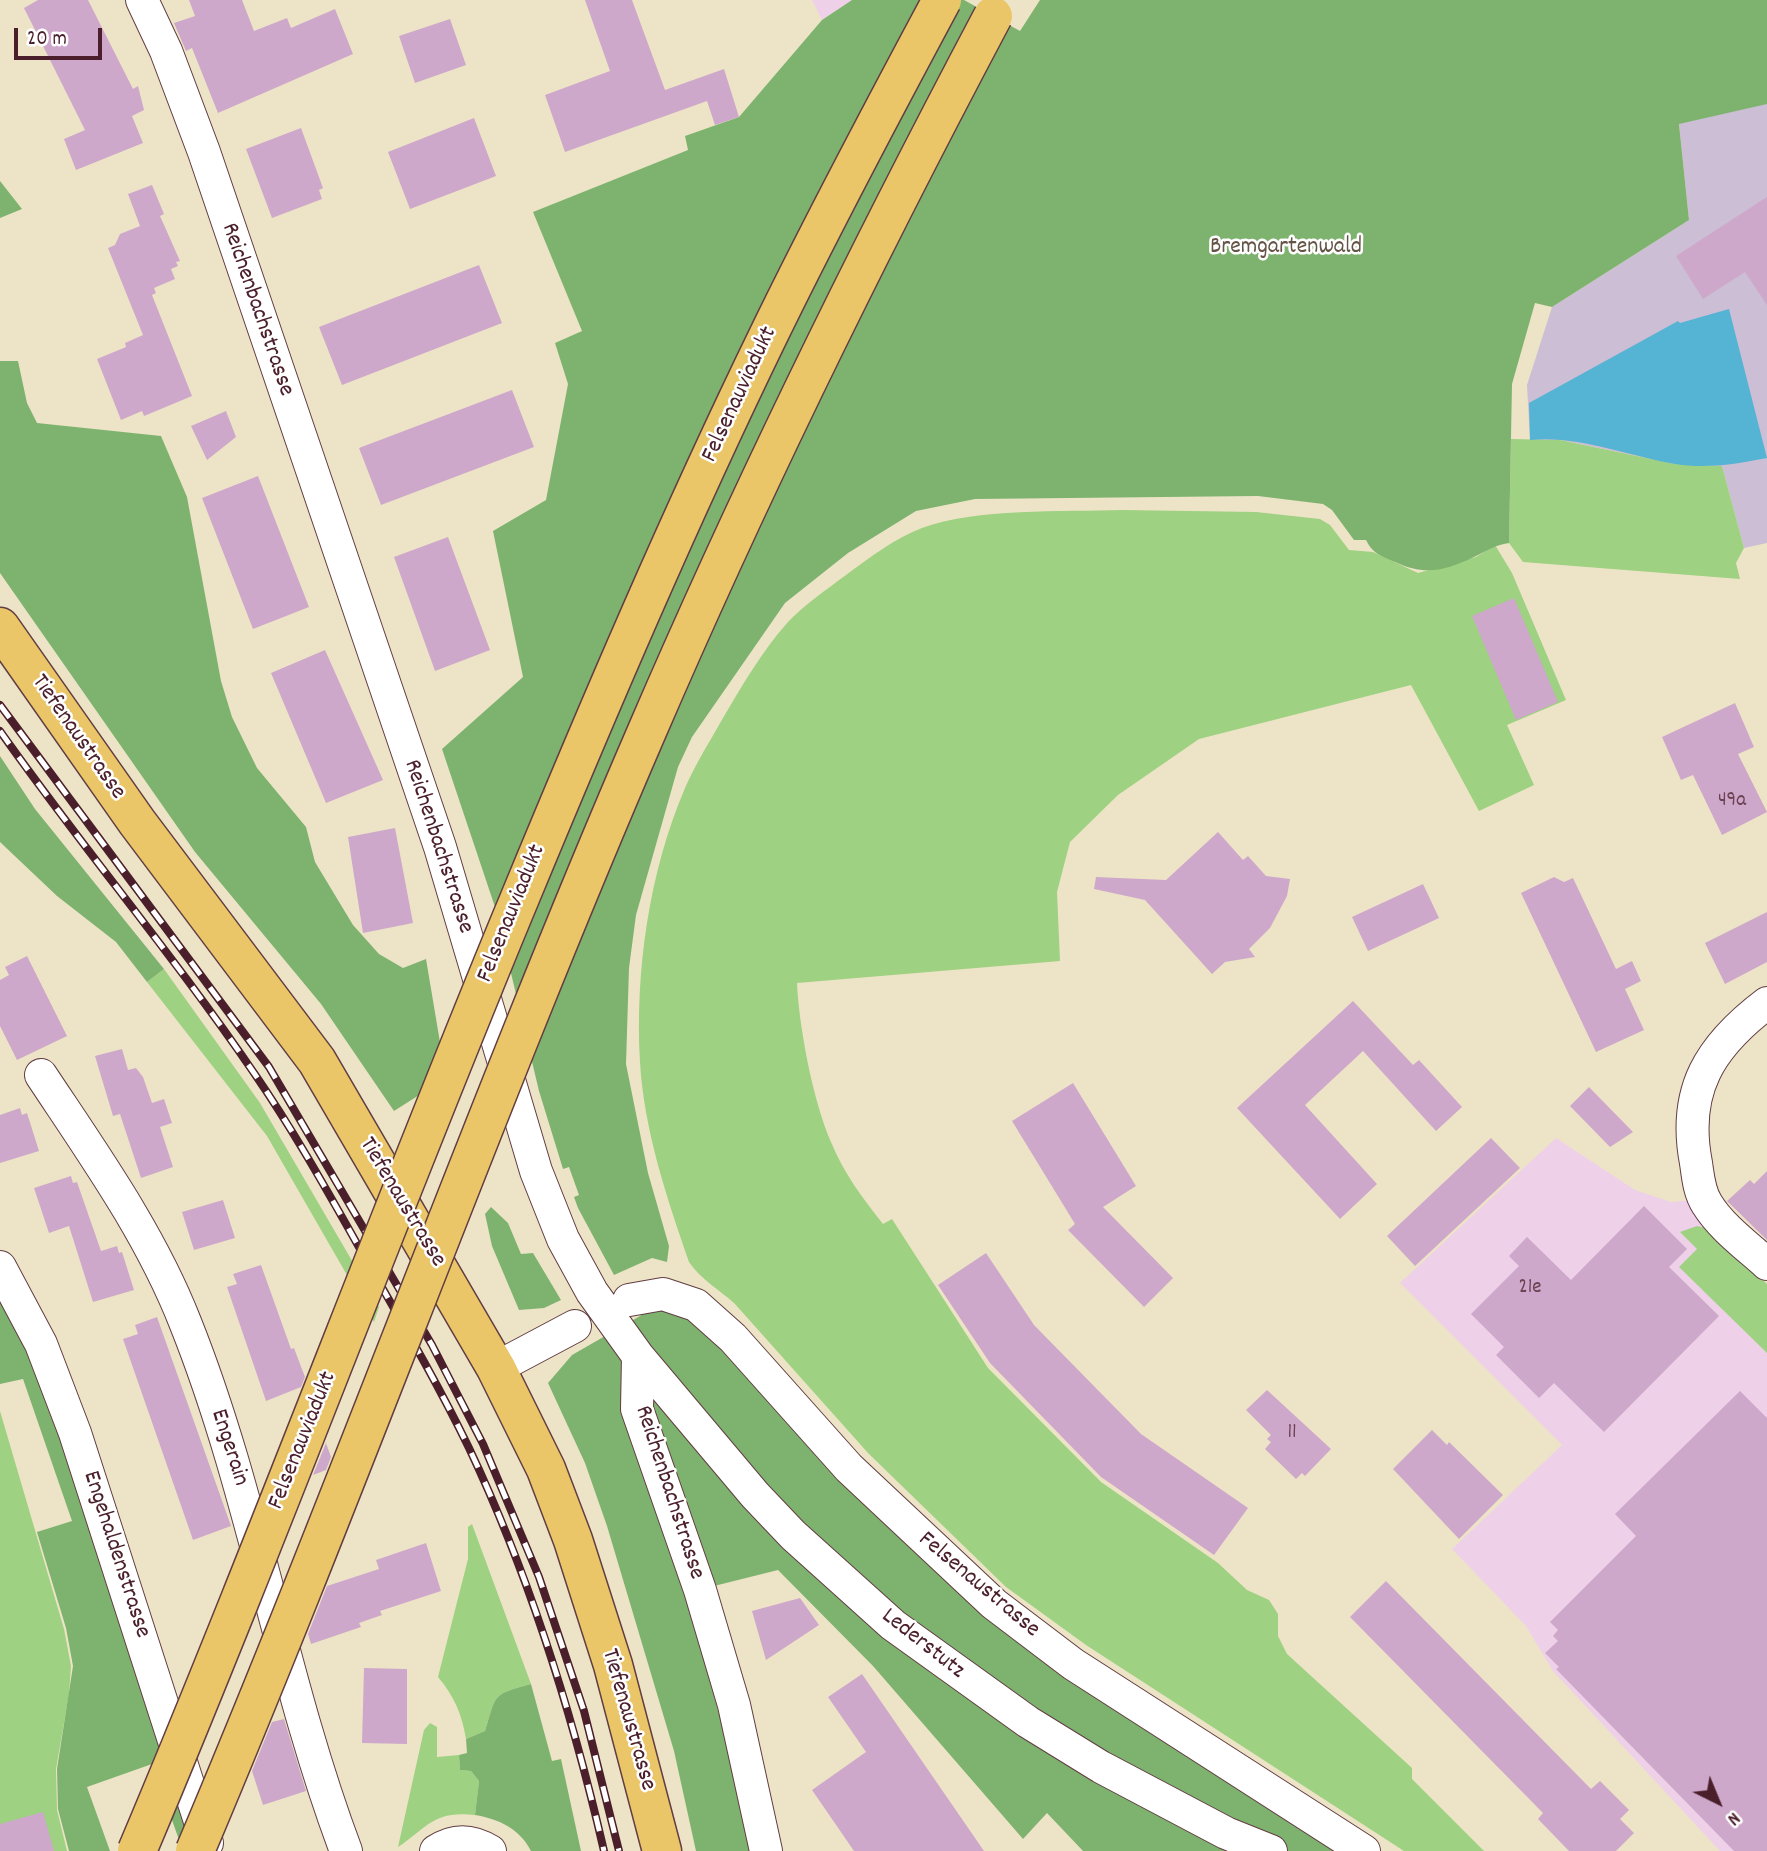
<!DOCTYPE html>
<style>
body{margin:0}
#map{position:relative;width:1767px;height:1851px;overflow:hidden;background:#ede4c7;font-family:Dekko,sans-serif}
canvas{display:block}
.north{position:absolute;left:1683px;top:1767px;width:70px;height:70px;-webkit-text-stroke:5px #fff;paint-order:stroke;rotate:137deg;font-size:19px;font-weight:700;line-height:28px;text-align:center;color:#4a1f2b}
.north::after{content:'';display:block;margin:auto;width:24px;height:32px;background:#4a1f2b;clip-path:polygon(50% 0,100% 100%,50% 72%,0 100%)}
.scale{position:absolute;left:14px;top:28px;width:88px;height:32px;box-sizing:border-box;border:4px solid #4a1f2b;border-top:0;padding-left:9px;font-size:21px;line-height:24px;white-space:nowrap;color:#4a1f2b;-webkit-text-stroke:5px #fff;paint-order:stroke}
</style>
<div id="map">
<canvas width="1767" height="1851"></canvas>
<div class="north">N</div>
<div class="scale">20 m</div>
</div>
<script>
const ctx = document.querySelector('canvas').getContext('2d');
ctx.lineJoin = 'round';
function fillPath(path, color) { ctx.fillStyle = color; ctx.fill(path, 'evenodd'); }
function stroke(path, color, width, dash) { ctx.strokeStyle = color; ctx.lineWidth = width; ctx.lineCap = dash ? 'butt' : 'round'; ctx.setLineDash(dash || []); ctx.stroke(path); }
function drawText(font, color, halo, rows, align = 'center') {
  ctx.font = font + ' Dekko,sans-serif'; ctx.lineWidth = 5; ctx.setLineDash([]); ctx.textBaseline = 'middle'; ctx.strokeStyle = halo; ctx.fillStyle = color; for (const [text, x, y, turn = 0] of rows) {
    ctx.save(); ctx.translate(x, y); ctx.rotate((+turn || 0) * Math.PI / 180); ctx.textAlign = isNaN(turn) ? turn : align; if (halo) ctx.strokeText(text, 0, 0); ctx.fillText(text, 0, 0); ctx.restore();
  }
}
const built = new Path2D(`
 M812 0H852L822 20Z
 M1556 1138 1635 1190 1671 1202 1693 1200 1710 1229 1680 1232 1698 1249 1680 1267 1767 1353V1851H1720L1553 1671 1526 1626 1452 1549 1562 1445 1400 1283Z`);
const industrial = new Path2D(`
 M1767 103V543L1744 548 1722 466 1675 464 1560 440H1530L1527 385 1552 307 1689 220 1679 123Z`);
const green = new Path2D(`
 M1511 439 1560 440 1675 464 1722 466 1744 548 1736 563 1740 579 1523 562 1509 543Z
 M1122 510 1256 512 1320 519 1330 525 1349 550 1373 552 1418 573 1476 557 1495 545 1512 573 1566 700 1507 725 1534 785 1479 811 1411 685 1199 739 1118 795 1070 842 1057 892 1060 961 797 983C799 1027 813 1101 831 1142 843 1172 863 1199 883 1224L892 1219 988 1368 1101 1482 1218 1563 1247 1590 1269 1600 1278 1614V1636L1287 1654 1412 1768V1779L1484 1851H1404L1086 1645 1006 1587 868 1453 735 1304C720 1290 700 1279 689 1262 667 1198 644 1131 640 1062 635 971 649 872 685 788 696 763 710 741 723 718 743 684 762 651 788 622 805 604 826 590 846 575 869 558 895 538 922 528 977 508 1062 512 1122 510Z
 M164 969 260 1103 379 1307 374 1322 267 1136 147 982Z
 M1697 1226 1710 1229 1767 1284V1353L1679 1267 1697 1249 1680 1232Z
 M0 1411 64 1629 71 1666 69 1694 56 1769 57 1810 67 1851H0Z
 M472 1524 531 1684C490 1695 497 1695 485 1731L466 1739C462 1714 454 1696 438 1677L468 1559V1527Z
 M430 1723 437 1727V1757L459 1755 460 1770 471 1771 479 1781 475 1815C433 1810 427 1828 398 1847L424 1730Z`);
const forest = new Path2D(`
 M852 0H964L1020 31 1040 0H1767V104L1679 124 1689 220 1552 307 1535 303 1512 384 1509 543C1494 545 1487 551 1474 557 1444 571 1425 576 1395 562 1381 556 1373 554 1366 540H1354L1332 510 1323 504 1258 496 975 499 916 511 848 553 785 603 692 737 678 767 636 915 629 968 626 1064 648 1173 669 1246 667 1262 652 1258 614 1275 578 1208 574 1197 579 1195 569 1167 563 1169 539 1091 496 910 442 749 523 677 493 531 546 500 568 384 555 343 582 331 533 212 688 150 685 136 739 117 822 20Z
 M0 181 22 209 0 218Z
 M0 361H18L27 403 37 423 161 436 187 497 221 681 232 717 257 768 306 827 315 862 353 925 379 954 403 968 426 959 446 1078 394 1111 321 1004 195 852 0 573Z
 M0 756 35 809 164 969 147 982 116 942 57 896 0 842Z
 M491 1207 508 1223 521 1254 533 1253 561 1300 544 1308 519 1310 492 1246 485 1214Z
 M0 1268 211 1851H183L152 1764 87 1787 110 1851H69L58 1809 57 1769 73 1666 66 1628 37 1532 72 1521 23 1379 0 1384Z
 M663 1295 677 1297 914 1533 1361 1851H1083L1047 1813 1023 1839 873 1666 778 1570 686 1593 728 1747 752 1851H696L674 1751 607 1526 585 1463 548 1383 572 1355 640 1316Z
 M531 1684 552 1761 561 1759 581 1851H531C520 1829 499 1819 475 1815L479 1781 471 1771 460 1770 459 1755 467 1753 466 1739 485 1731C497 1695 490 1695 531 1684Z`);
const water = new Path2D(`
 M1729 309 1767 458C1736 464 1706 469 1675 464 1628 456 1578 435 1530 440L1529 403 1678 321 1680 323Z`);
const building = new Path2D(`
 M38 0H88L133 89 138 86 144 110 132 116 143 143 76 170 64 139 85 130 24 8Z
 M189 0H242L254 31 287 18 291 28 335 9 353 54 218 113 192 48 186 51 174 23 195 16Z
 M585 0H632L665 90 724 69 739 117 715 125 707 101 565 152 545 95 610 71Z
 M450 19 466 65 415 83 399 36Z
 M474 118 496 176 410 209 388 152Z
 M301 128 323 188 319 190 322 199 272 218 246 149Z
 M152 185 164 214 160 216 180 261 176 262 178 266 171 269 175 279 154 288 156 293 152 295 192 396 144 416 142 411 121 420 97 359 126 347 125 343 143 335 108 248 115 245 120 234 140 226 128 194Z
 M1767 197V305L1745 272 1703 299 1676 256Z
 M479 265 502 323 342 385 319 327Z
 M512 390 534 447 381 505 359 448Z
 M226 411 236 437 207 460 191 426Z
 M258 476 309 607 253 629 202 498Z
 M448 537 490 650 435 671 394 557Z
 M1514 598 1558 702 1516 720 1472 616Z
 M325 650 383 780 326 803 271 673Z
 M1735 703 1754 747 1738 754 1767 812 1722 835 1693 775 1681 780 1662 737Z
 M395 828 413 923 363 933 348 837Z
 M1218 832 1243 860 1248 856 1266 876 1290 879 1287 896 1270 928 1249 949 1255 957 1225 962 1212 974 1145 900 1094 889 1096 877 1166 880Z
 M1554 877 1564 882 1573 878 1616 969 1632 961 1641 981 1625 989 1644 1030 1596 1052 1521 893Z
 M1423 884 1439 918 1368 951 1352 917Z
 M1767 912V962L1725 984 1705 943Z
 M27 956 67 1036 17 1060 0 1026V980L9 975 5 967Z
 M1353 1001 1413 1065 1419 1060 1462 1107 1436 1131 1363 1051 1305 1105 1377 1184 1340 1219 1237 1108Z
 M122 1049 128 1070 136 1068 143 1077 152 1103 164 1099 172 1123 160 1127 173 1167 141 1178 120 1114 113 1116 95 1056Z
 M1073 1083 1136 1186 1103 1207 1173 1278 1144 1307 1068 1230 1075 1224 1012 1121Z
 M1589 1087 1633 1132 1610 1147 1570 1106Z
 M20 1108 22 1115 27 1113 39 1151 0 1163V1115Z
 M1491 1138 1520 1168 1415 1266 1387 1236Z
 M1767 1171V1240L1727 1201 1750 1180 1754 1184Z
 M71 1176 73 1183 77 1182 101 1251 117 1246 119 1253 122 1252 134 1290 93 1302 69 1226 49 1233 34 1188Z
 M223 1200 235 1238 194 1250 182 1212Z
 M1644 1206 1687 1249 1669 1267 1719 1316 1604 1432 1554 1383 1539 1398 1496 1355 1504 1347 1471 1314 1519 1266 1509 1256 1527 1237 1571 1280Z
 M986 1253 1034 1325 1141 1434 1248 1508 1214 1555 1101 1477 990 1363 938 1285Z
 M261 1265 291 1349 294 1348 305 1377 301 1387 266 1401 227 1287 237 1284 233 1274Z
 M157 1317 231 1526 193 1540 123 1339 138 1334 135 1325Z
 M1267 1390 1331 1449 1305 1476 1302 1473 1296 1479 1265 1449 1271 1442 1267 1439 1271 1435 1246 1410Z
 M1740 1391 1767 1418V1851H1734L1556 1669 1559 1667 1545 1653 1558 1641 1553 1636 1558 1630 1550 1622 1636 1536 1615 1514Z
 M1432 1430 1447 1445 1449 1442 1503 1495 1459 1539 1393 1469Z
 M326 1443 331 1457 326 1470 313 1475Z
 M426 1543 441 1591 380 1611 382 1615 359 1623 361 1627 311 1644 308 1634 327 1586 379 1569 376 1560Z
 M1386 1581 1591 1789 1600 1781 1629 1810 1620 1819 1634 1833 1616 1851H1569L1538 1819 1543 1813 1350 1617Z
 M800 1598 819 1625 766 1660 752 1611Z
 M364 1668 407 1669V1744L362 1743Z
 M862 1674 984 1851H854L812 1790 866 1752 828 1697Z
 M284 1719 306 1791 263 1805 252 1771 272 1722Z
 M43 1812 54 1851H0V1824Z`);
const minor = new Path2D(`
 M142 0 166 51 204 152 440 847 536 1171 563 1239 592 1292 638 1356 755 1495 793 1535 893 1625 1028 1722 1101 1767 1226 1833 1271 1851
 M1767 1003C1710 1046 1682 1090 1696 1163 1698 1176 1699 1192 1707 1204 1721 1227 1747 1246 1767 1264
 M41 1075C94 1155 150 1233 185 1322 254 1494 281 1679 346 1851
 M0 1267 41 1344 75 1433 207 1843
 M629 1300 663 1294 696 1305 733 1338 849 1468 994 1604 1073 1664 1364 1851
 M638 1356 637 1409 700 1590 734 1705 766 1851
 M496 1368 575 1326
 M436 1851C454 1839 472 1840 490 1851`);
const major = new Path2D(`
 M0 627 137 822 317 1061 496 1368 546 1469 573 1540 613 1665 662 1851`);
const rail = new Path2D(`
 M0 705 269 1067 432 1345 483 1444 539 1577 584 1711 619 1851
 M0 731C82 847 174 956 254 1073 294 1131 329 1194 364 1256 400 1319 437 1382 469 1448 530 1577 572 1712 604 1851`);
const highwayBridge = new Path2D(`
 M137 1851C270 1536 388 1215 519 900 598 709 679 519 769 334 824 221 883 110 942 0
 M195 1851C352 1480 487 1101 647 731 752 487 869 250 993 16`);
const numberNames = [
 ["49a",1732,802],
 ["21e",1530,1289],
 ["11",1292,1434]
];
const parkNames = [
 ["Bremgartenwald",1286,249]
];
const streetNames = [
 ["Reichenbachstrasse",256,310,71],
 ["Felsenauviadukt",741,395,-65],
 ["Tiefenaustrasse",77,738,55],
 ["Reichenbachstrasse",437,847,72],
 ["Felsenauviadukt",513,914,-68],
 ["Tiefenaustrasse",401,1203,59],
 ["Felsenauviadukt",304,1441,-68],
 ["Engerain",228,1448,72],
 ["Reichenbachstrasse",668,1493,72],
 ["Engehaldenstrasse",115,1555,72],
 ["Felsenaustrasse",978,1586,40],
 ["Lederstutz",922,1645,38],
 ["Tiefenaustrasse",627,1720,74]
];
fillPath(built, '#eed0e8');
fillPath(industrial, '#ccbed4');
fillPath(green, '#9ed181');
fillPath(forest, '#7eb36f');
fillPath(water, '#55b3d3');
fillPath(building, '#cea8ca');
stroke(minor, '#623d42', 34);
stroke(major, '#623d42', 41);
stroke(minor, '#fff', 32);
stroke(major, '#eac669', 38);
stroke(rail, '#4a1f2b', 8);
stroke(rail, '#fff', 5, [16]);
stroke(highwayBridge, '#623d42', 41, []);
stroke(highwayBridge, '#eac669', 38);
drawText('21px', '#6b4153', null, numberNames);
drawText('24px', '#635445', '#fff', parkNames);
drawText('24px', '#4a1f2b', '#fff', streetNames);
</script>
